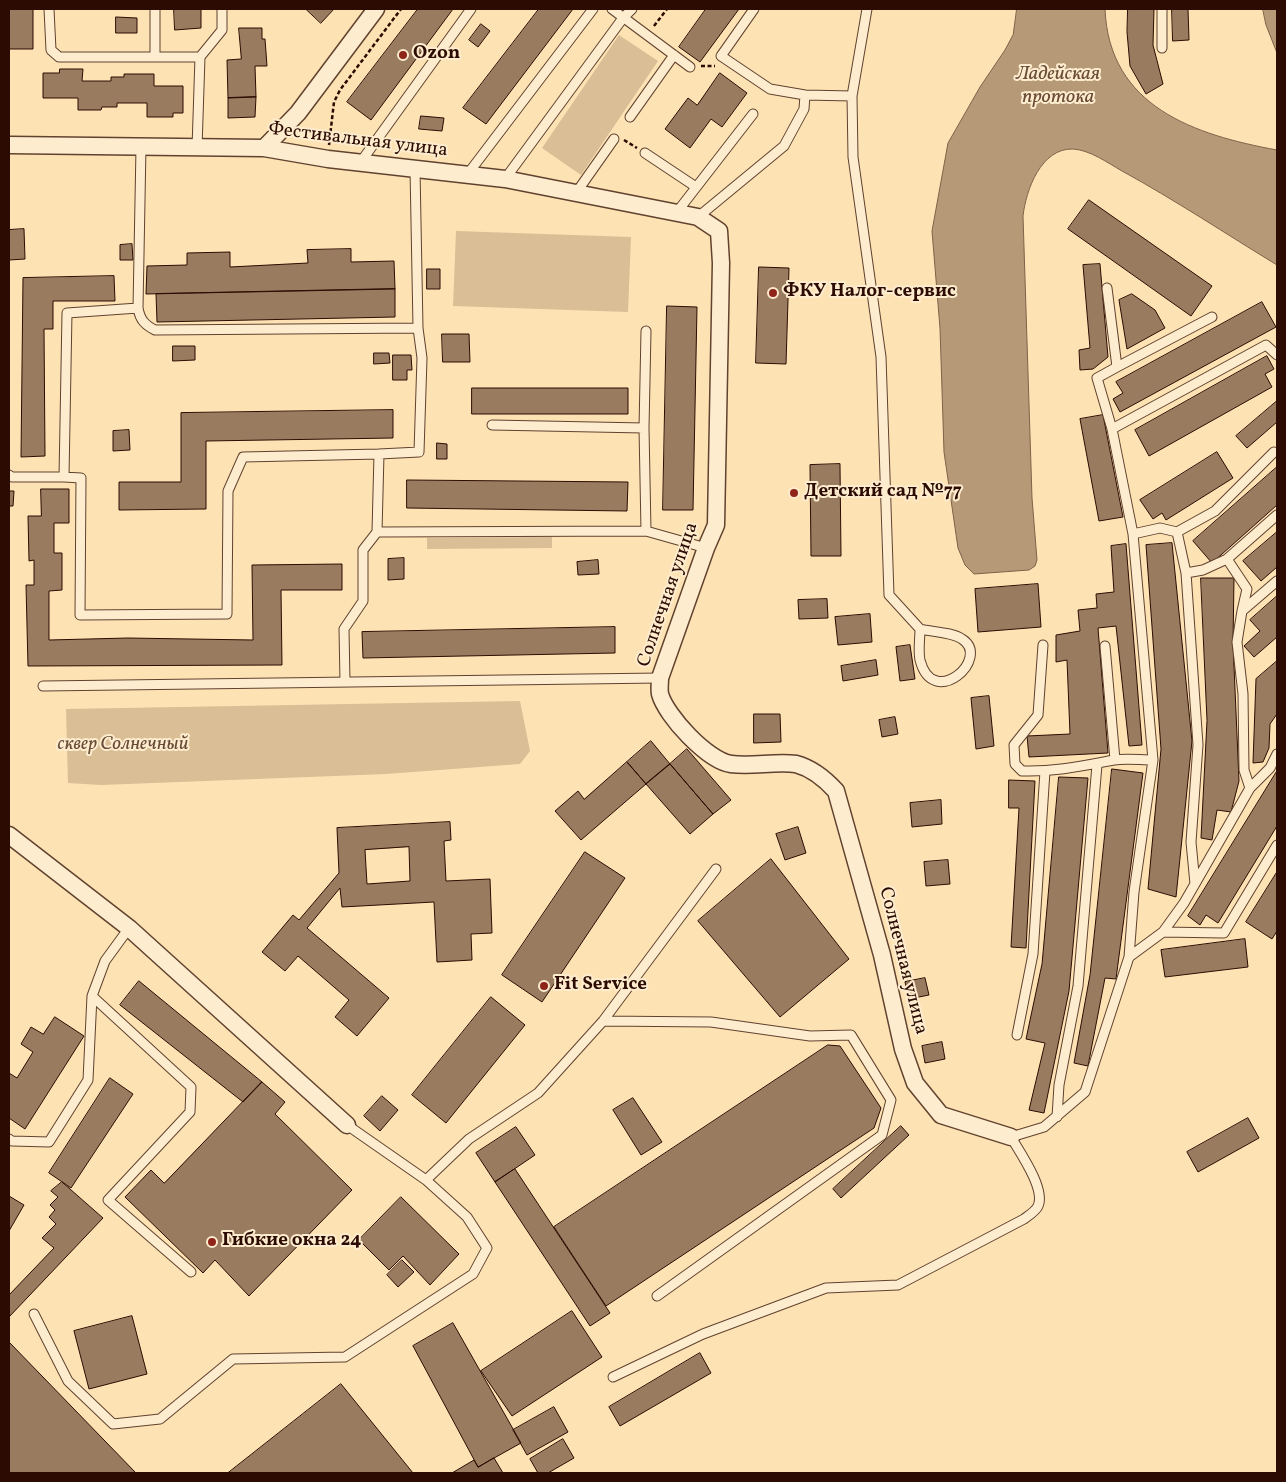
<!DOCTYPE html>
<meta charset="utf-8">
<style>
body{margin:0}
#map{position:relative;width:1286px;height:1482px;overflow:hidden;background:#fde2b4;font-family:Vollkorn,serif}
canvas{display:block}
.frame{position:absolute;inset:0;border:10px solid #2c0c02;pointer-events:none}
</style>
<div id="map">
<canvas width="1286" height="1482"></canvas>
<div class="frame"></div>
</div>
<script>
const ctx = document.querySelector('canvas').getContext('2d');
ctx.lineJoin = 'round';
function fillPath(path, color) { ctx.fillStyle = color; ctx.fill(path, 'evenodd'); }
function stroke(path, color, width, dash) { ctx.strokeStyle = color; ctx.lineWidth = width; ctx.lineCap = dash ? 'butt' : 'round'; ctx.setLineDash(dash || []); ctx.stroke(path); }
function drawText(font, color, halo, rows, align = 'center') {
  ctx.font = font + ' Vollkorn,serif'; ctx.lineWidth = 4; ctx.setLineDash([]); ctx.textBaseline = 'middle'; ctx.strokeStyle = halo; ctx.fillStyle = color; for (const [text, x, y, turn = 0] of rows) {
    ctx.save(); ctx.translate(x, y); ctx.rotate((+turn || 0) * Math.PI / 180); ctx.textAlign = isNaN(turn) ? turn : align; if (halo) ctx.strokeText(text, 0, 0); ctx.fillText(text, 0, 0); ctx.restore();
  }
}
const green = new Path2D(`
 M619 35 658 61 581 175 542 148Z
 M456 231 631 237 628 312 453 306Z
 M552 537V548L427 549V538Z
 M520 701 530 751 520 764 386 774 101 785 68 783 66 709Z`);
const water = new Path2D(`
 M1017 9H1105C1109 107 1195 135 1277 150V265C1226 234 1175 200 1122 171 1108 163 1090 150 1073 149 1041 148 1026 190 1023 216L1032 498 1037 560 1035 566 1029 570 974 574 965 565 958 548 944 452 940 328 932 231 948 143 980 87 1005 50 1013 35Z
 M1263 9H1277V53L1266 25Z`);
const building = new Path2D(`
 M9 9H33V49H9Z
 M174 9H201V28L175 30Z
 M306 9H334L321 23Z
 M418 9H453L371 120 347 102Z
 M539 9H573L486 124 463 108Z
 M706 9H739L700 62 679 47Z
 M1128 9H1154L1153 45 1163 84 1146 94 1130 66 1127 32Z
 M1172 9H1188L1189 40 1173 41Z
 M116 17 137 18V33H116Z
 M481 24 490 31 478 47 469 40Z
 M239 28H262V39H265L267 66H255L256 97 228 98 227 60 241 59Z
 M60 69H83L82 81H111V77H124V74H154V86H183V113H173V117H147V103H117V107H102L101 110H78V98H43V73H59Z
 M720 73 747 93 722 127 711 119 690 148 665 129 688 98 697 105Z
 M256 97 255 117 228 118V98Z
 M421 116 444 118 442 131 419 129Z
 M1089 200 1212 286 1191 316 1068 229Z
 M24 229 25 259 9 260V230Z
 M132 244 133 260H120V245Z
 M351 249V262L394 261 395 289 146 294 147 266 187 265V253L230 252V267L308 263 307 250Z
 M1100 264 1108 357 1093 369 1080 370 1079 350 1090 348 1083 265Z
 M759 267 789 268 786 364 756 363Z
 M427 269H440V289H427Z
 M114 276 115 301H53V329H44L45 456 21 457 23 278Z
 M395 289V317L157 322 156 294Z
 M1132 294 1155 310 1165 328 1127 349 1119 300Z
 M1262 302 1276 327 1120 412 1113 399 1123 393 1116 382Z
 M667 306 697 307 693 510H663Z
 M442 334H469L470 362H443Z
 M173 346H195V360L173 361Z
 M374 353H389L390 363 374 364Z
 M393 355H411L412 370H407V380H393Z
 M1267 356 1274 369 1265 374 1272 387 1149 456 1135 430Z
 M472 388H628V414H472Z
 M1277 401V422L1247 448 1236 436Z
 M393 410V438L206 441V509L119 510V482H181V413Z
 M1103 415 1123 517 1099 521 1080 419Z
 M129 430 130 450 113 451V431Z
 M437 443 447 444V459H437Z
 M1217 452 1233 478 1166 520 1162 513 1153 519 1140 500Z
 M840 464 841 556H811L810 465Z
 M1277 467V505L1212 563 1193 541Z
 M407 480 628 482 627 511 407 508Z
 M41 489H69V523H54V553H62V590L49 591V640L128 638 253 640 252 565 342 564V590H281L282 665 28 666 26 585H34V560L29 561 28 516H41Z
 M9 491H14L13 506H9Z
 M1277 532V567L1261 581 1243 561Z
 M1172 543 1192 741 1176 897 1148 889 1161 749 1146 545Z
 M1126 544 1142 745 1129 746 1116 626 1098 628 1108 753 1029 757 1027 736 1070 734 1067 660 1056 662V635L1080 631 1078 610 1097 608 1096 594 1114 592 1111 546Z
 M404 558V579L388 580V559Z
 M598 560 599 574 578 575 577 562Z
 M1201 578H1234L1233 643 1239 781 1231 812 1217 810 1212 840 1201 838 1207 721Z
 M1038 584 1041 627 978 632 975 589Z
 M1277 596V637L1254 657 1244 646 1260 631 1250 620Z
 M827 599 828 618 799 619 798 600Z
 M870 614 872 642 838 645 835 617Z
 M615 627V653L363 658 362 632Z
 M910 645 915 679 900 681 896 647Z
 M876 660 878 675 843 681 841 666Z
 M1277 661V714L1270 724 1269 748 1263 762 1253 763 1256 679Z
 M989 696 994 746 976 749 971 698Z
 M754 714H780L781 742 754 743Z
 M895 717 898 734 882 737 879 720Z
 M651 741 670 764 646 784 627 762Z
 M687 749 731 800 713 814 670 764Z
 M627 762 646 784 581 840 555 811 578 791 584 799Z
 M670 764 713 814 690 834 646 784Z
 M1112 769 1143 773 1116 979 1105 978 1088 1066 1074 1063 1090 975Z
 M1277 771V826L1218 923 1206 915 1200 925 1188 916Z
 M1059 777 1088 778 1069 991 1044 1113 1029 1110 1045 1043 1026 1039 1042 964Z
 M1009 780 1035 781 1026 948 1011 947 1019 808H1009Z
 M941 800 942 824 912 827 910 803Z
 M450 822 451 840 444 841 446 881 490 879 492 933 471 934 472 960 437 962 434 902 342 907 340 888 307 928 389 998 357 1036 335 1017 349 1000 298 956 285 971 262 952 293 915 299 920 339 873 337 828ZM409 847 410 881 367 884 365 850Z
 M798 827 806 853 785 860 776 834Z
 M585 852 625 878 542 1002 502 975Z
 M771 859 849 959 780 1017 698 921Z
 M948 860 950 884 926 886 924 862Z
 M1277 872V931L1272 939 1246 922Z
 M1245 939 1248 967 1165 977 1161 950Z
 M925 978 929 995 909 999 905 982Z
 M139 981 262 1082 243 1102 120 1005Z
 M491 997 525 1025 446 1123 412 1095Z
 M55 1017 84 1036 25 1129 9 1118V1073L17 1078 33 1052 21 1044 31 1027 43 1034Z
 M942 1042 945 1059 925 1063 922 1046Z
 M828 1045 840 1046 881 1108 874 1128 606 1306 554 1227Z
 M110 1078 133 1094 71 1188 49 1173Z
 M262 1082 285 1102 275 1114 352 1190 249 1296 215 1260 203 1273 125 1197 151 1170 164 1183Z
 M382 1096 398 1110 380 1131 364 1116Z
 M633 1098 662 1142 641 1155 613 1110Z
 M1248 1118 1259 1138 1198 1172 1187 1152Z
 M901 1126 909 1135 841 1198 833 1189Z
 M516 1127 535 1155 495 1182 476 1153Z
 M515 1169 610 1313 590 1326 495 1182Z
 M62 1182 103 1218 9 1317V1295L54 1248 42 1238 56 1224 49 1217 55 1210 50 1205 58 1197 51 1191Z
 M9 1196 24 1205 9 1231Z
 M401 1197 459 1254 430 1285 403 1256 389 1270 359 1240Z
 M402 1260 414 1272 398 1287 387 1275Z
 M572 1311 602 1357 512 1416 481 1371Z
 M132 1316 147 1374 89 1389 74 1331Z
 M453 1323 521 1443 478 1467 413 1346Z
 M9 1342 136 1473H9Z
 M700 1353 711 1373 620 1426 609 1407Z
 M341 1384 413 1473H228Z
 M554 1407 568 1432 527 1455 513 1430Z
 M563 1439 574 1458 548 1473H538L530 1459Z
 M494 1458 503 1473H452L474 1460 478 1467Z`);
const path = new Path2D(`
 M654 26 667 9
 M701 66H715
 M624 140 637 148
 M329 145 334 102 340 90 401 9`);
const lane = new Path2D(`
 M49 9 51 50 59 57H200
 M155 9V57
 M612 9 690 67
 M1162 48V9
 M805 95 852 96 867 9
 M852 96 853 157 881 357 889 595 920 629C920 638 918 651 920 660 933 711 992 658 962 639 952 632 932 632 920 629
 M630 117 674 55
 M141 147 138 308C140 320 145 325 155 330L418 328
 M197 148 200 57 222 30V9
 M645 153 696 187
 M360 163 471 9
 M467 175 593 9
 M505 179 623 18 632 9
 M576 193 614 139
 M677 212 753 114
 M698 217 784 146 804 109 805 95 770 89 721 56 754 9
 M138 308 67 313 64 477 81 478 80 615 227 614 228 491 243 457 379 454
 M1117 367 1212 317
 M492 425 644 428 646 531
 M644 428 646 331
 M1112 429 1266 345 1277 355
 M9 475 12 477H64
 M377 532 646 531 706 548
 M1133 534 1160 528 1177 532
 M1186 573 1203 570 1227 559
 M1242 611 1247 589 1227 559 1277 515
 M1043 645 1038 715 1014 745 1015 764 1022 771C1055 772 1082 766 1114 760 1126 758 1140 760 1153 760
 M1105 646 1115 760
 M345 682 344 629 363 601V550L377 532 379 454 419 452 422 358 418 328 415 169
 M43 686 660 678
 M1250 788 1244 770 1243 694 1237 642 1242 611 1277 581
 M1195 884 1191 842 1198 745 1186 573 1177 532 1215 511 1274 452
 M129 928 105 961 92 996 191 1087 190 1112 108 1200 191 1272
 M1163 932 1224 933 1277 845
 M1129 957 1163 932 1184 903 1250 788 1270 768 1277 754
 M603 1021 711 1022 810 1036 851 1035 891 1100 882 1135 657 1296
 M1017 1035 1033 954 1045 771
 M1057 1117 1059 1085 1078 986 1097 765
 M9 1139 12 1141 49 1142 88 1080 92 996
 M426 1180 469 1139 538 1093 603 1021 716 869
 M34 1314 68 1381 113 1424 160 1419 233 1359 345 1357 473 1274 487 1248 467 1217 426 1180 347 1125
 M613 1377 703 1334 826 1288 898 1285 1024 1219C1028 1216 1036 1211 1038 1206 1046 1189 1019 1151 1011 1137L1044 1127 1085 1092 1129 957 1134 892 1153 760 1133 534 1112 429 1097 378 1117 367 1107 288`);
const street = new Path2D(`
 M9 145 264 148 328 159 505 179 698 217 719 231 721 263 716 525 706 548 660 678C660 683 659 689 660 694 666 716 708 761 731 764 753 767 775 761 796 764 811 768 826 780 836 791L882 955 903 1049 915 1083 941 1115 1011 1137
 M264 148 298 113 376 9
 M9 835 129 928 347 1125`);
const markers = [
 [403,55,5,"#8f2418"],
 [773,293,5,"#8f2418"],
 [794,493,5,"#8f2418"],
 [544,986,5,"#8f2418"],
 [212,1242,5,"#8f2418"]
];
const poiNames = [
 ["Ozon",413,55],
 ["ФКУ Налог-сервис",783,293],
 ["Детский сад №77",804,493],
 ["Fit Service",554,986],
 ["Гибкие окна 24",222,1242]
];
const streetNames = [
 ["Фестивальная улица",358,141,7],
 ["Солнечная улица",669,595,-71],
 ["Солнечная улица",902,961,76]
];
const parkNames = [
 ["сквер Солнечный",123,746]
];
const waterNames = [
 ["Ладейская",1058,75],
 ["протока",1058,98]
];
fillPath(green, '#d9be96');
fillPath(water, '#b69977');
stroke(water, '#7f6148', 1);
fillPath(building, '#997b5f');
stroke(building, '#2c0c02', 1);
stroke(lane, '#60422e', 11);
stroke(street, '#60422e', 19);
stroke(path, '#2c0c02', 2.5, [4, 2.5]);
stroke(lane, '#feecce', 9);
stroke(street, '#feecce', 16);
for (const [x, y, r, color] of markers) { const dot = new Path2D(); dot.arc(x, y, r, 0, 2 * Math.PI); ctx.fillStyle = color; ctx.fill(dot); stroke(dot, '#feecce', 2); }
drawText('bold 19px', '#2c0c02', '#feecce', poiNames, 'left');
drawText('19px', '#2c0c02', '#feecce', streetNames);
drawText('italic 19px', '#694a36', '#feecce', parkNames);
drawText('italic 20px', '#6a4b37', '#feecce', waterNames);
</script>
